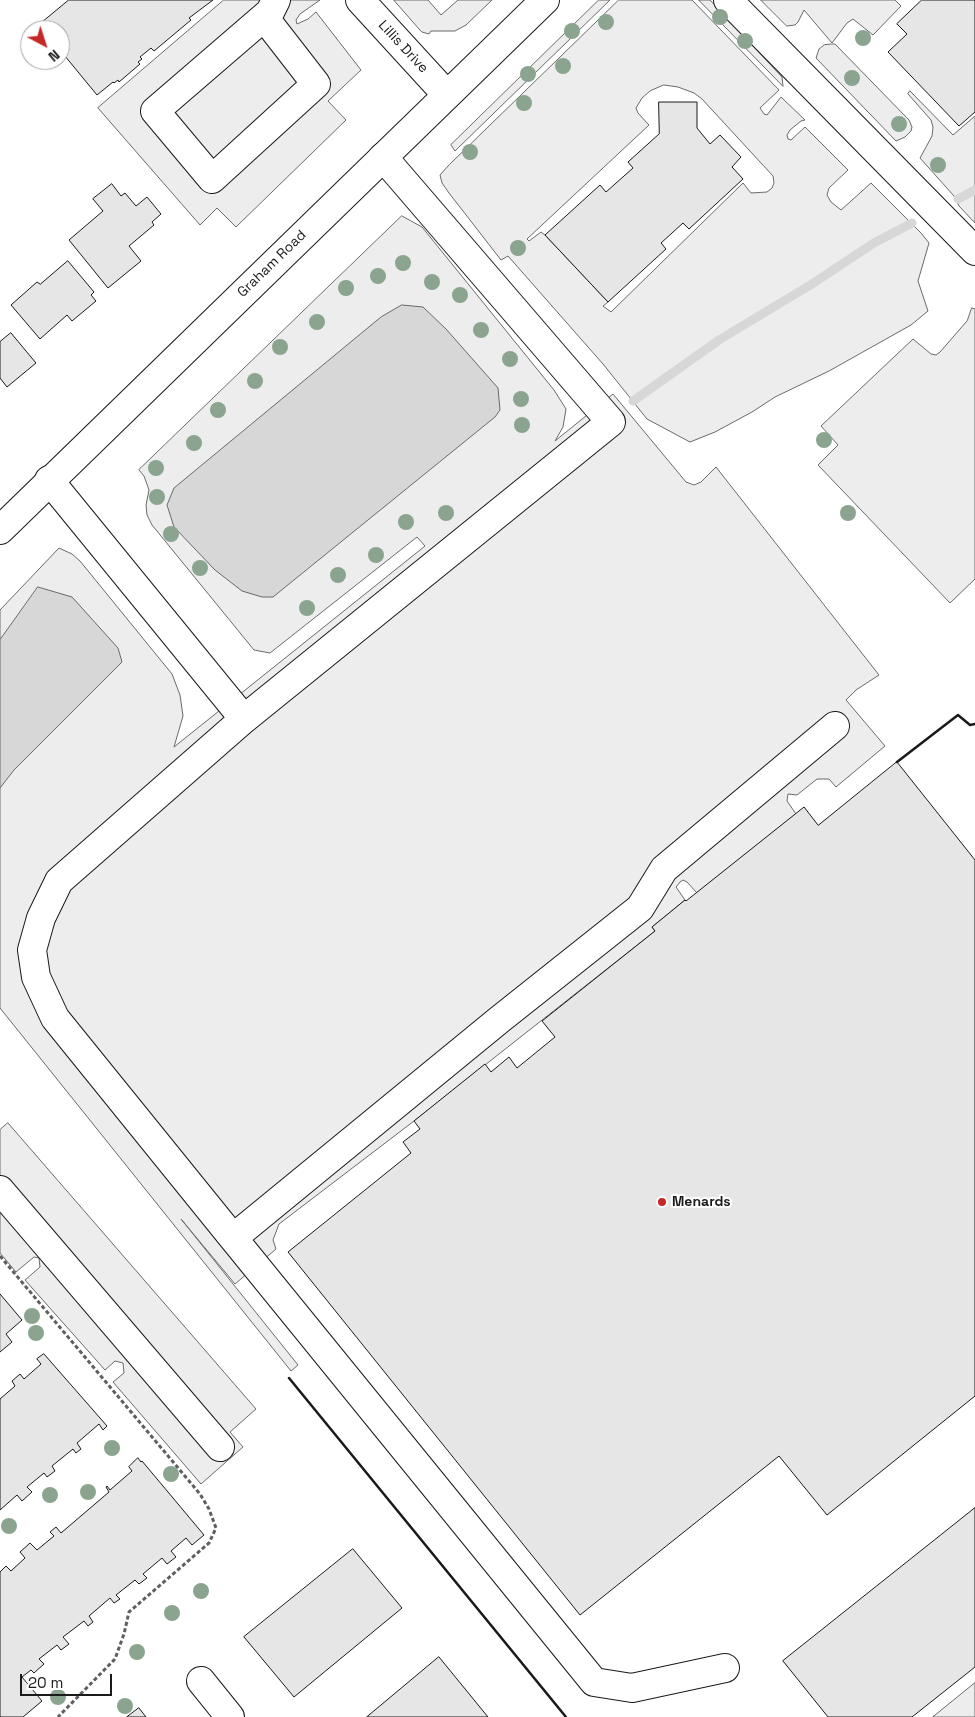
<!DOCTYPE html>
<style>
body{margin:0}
#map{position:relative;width:975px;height:1717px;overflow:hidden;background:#fff;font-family:"Space Grotesk",sans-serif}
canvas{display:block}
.north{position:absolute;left:20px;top:20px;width:50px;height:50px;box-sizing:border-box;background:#fff;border:1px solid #a3a3a3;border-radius:50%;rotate:140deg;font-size:14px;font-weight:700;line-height:20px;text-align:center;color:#1a1a1a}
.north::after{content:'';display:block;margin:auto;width:18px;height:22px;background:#c62828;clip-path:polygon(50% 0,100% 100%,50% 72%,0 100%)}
.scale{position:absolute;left:20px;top:1674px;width:92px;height:22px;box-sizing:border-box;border:2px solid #1a1a1a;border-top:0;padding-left:6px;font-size:15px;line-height:18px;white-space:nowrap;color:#1a1a1a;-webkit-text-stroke:4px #fff;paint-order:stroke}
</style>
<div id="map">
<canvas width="975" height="1717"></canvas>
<div class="north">N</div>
<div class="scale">20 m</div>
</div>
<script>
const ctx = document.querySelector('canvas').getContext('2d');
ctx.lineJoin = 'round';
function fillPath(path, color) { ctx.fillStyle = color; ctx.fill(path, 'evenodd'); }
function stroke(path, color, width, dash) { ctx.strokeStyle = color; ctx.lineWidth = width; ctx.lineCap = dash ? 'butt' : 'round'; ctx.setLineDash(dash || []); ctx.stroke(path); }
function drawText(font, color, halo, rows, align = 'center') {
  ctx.font = font + ' "Space Grotesk",sans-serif'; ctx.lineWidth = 4; ctx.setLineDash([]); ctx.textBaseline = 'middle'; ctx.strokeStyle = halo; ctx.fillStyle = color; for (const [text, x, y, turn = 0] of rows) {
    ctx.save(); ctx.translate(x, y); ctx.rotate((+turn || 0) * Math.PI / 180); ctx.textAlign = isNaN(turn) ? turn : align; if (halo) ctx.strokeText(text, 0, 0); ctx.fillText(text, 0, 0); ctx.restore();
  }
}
const built = new Path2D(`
 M224 0H320L300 14 296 20 297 24 308 19 316 12 361 70 328 101 346 120 236 227 217 208 200 225 98 108Z
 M394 0H428L441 15 458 0H492L466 25 455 31H431L429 34 422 32Z
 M599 0H610L455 151 451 145Z
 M619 0H692L779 90 760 108 764 114 767 115 781 97 805 120 801 121 790 130 787 135 788 139 791 140 805 127 848 170 829 188 827 195 831 202 841 210 871 183 921 233 929 243 918 281 928 311 911 325 829 371 775 397 752 412 715 432 690 442 647 419 603 364 508 256 501 260 449 193 442 183 440 175 449 165ZM664 85 678 87 694 93 702 99 773 176 774 183 772 188 767 192 751 193 743 183 611 312 603 306 608 302 545 235 541 232 529 241 527 239 649 125 638 113 636 108 642 98 650 91Z
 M699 0H710L782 77 783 86Z
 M761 0H895L901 6 873 35 853 19 847 23 832 43 804 10 798 22 795 25 787 26Z
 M832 44H835L909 120 912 127 911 131 905 137 896 141 816 58 819 49 824 45Z
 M910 91 953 135 975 116V223L959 206 954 196 920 158 932 136 933 127 931 120 908 94Z
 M402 216 422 227 554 390 566 409 563 427 555 441 613 394 686 482 694 485 701 482 716 467 879 675 856 690 846 700 885 746 836 787 829 779H817L797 795 788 794 787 801 796 814 697 893 687 882 683 880 680 882 676 887 685 900 652 927 655 931 414 1121 279 1224 273 1240 276 1249 235 1284 181 1219 298 1365 291 1371 0 1008V610L59 548 72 554 80 561 172 674 180 695 183 716 174 747 425 546 417 537 270 653 254 650 152 525 147 515 146 505 149 490 144 476 139 470Z
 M972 308 975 309V579L950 603 818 465 838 445 821 426 913 339 931 354 936 355 940 352 967 321Z
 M8 1123 256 1409 230 1432 243 1447 201 1484 113 1382 124 1373 123 1363 115 1361 105 1370 25 1280 40 1267 39 1258 34 1257 16 1272 0 1253V1130Z
 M975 1683V1717H933Z`);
const water = new Path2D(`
 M402 305 423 307 446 329 498 388 500 410 495 417 273 597H262L242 591 215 570 174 527 167 505 174 488 381 317Z
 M38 587 72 597 118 648 122 662 14 770 0 788V640Z`);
const stream = new Path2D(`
 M958 199 975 190
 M633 401 719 340 812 284 874 243 912 223`);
const building = new Path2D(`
 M69 0H213L189 18 191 20 154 51 151 48 140 57 142 59 138 62 140 64 119 82 118 80 114 83 113 82 97 95 60 50V30H44L39 25Z
 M922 0H975V112L959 126 888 52 907 34 897 24Z
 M659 102H697V128L710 144 720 135 741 157 732 167 743 179 689 229 683 223 661 243 666 249 608 302 545 235 600 185 606 192 633 168 628 162 659 134Z
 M112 184 121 196 125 193 136 206 147 197 161 214 152 222 154 225 129 246 141 261 108 288 69 240 103 211 93 199Z
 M68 261 94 292 91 295 96 301 72 321 67 315 40 339 11 305 37 282 40 284Z
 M11 333 36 363 7 387 0 378V342Z
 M897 762 975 860V1396L827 1515 779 1456 580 1615 288 1252 411 1153 403 1142 420 1129 414 1121 485 1064 491 1072 509 1057 517 1068 555 1037 542 1021 655 931 652 927 685 900 686 901 804 807 818 825Z
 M0 1294 22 1320 6 1334 12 1342 0 1352Z
 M44 1354 107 1426 103 1430 99 1424 77 1443 81 1449 76 1453 73 1449 52 1466 55 1471 47 1477 44 1473 27 1487 32 1492 22 1501 17 1495 0 1510V1399L15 1386 12 1381 20 1374 24 1379 41 1364 37 1359Z
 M138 1458 141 1462 142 1461 204 1535 192 1545 186 1538 171 1551 176 1557 167 1564 162 1558 143 1574 147 1578 139 1584 135 1580 116 1595 120 1599 114 1603 110 1598 89 1616 93 1622 88 1626 84 1621 63 1637 69 1644 61 1650 57 1645 39 1659 44 1664 34 1673 31 1670 22 1677 42 1701 23 1717H0V1572L6 1566 11 1571 25 1558 20 1552 30 1543 37 1550 54 1536 50 1532 56 1527 61 1533 109 1492 106 1487 107 1486 110 1490 132 1471 129 1467Z
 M975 1508V1667L912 1717H828L783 1661Z
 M353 1549 402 1608 294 1697 244 1637Z
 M439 1657 488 1717H367Z
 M139 1708 146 1717H127Z`);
const path = new Path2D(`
 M0 1256 200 1494 209 1509 216 1528 209 1543 129 1612 124 1634 115 1659 58 1717`);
const minor = new Path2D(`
 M360 0 447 95
 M728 0 975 251
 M264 17 316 84 212 179 155 111 264 17 270 12 276 0
 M49 480 244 719 59 881 41 918 32 950 36 977 55 1018 233 1238 499 1020 640 908 664 869 835 726
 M244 719 611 422 383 157
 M0 1190 220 1447
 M233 1238 594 1682 632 1688 725 1668
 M201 1681 230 1717`);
const major = new Path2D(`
 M0 530 545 0`);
const wall = new Path2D(`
 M897 762 958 715 970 725 975 724
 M289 1378 566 1717`);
const trees = [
 [720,17],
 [606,22],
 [572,31],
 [863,38],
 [745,41],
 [563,66],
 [528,74],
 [852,78],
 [524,103],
 [899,124],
 [470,152],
 [938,165],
 [518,248],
 [403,263],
 [378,276],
 [432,282],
 [346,288],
 [460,295],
 [317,322],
 [481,330],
 [280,347],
 [510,359],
 [255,381],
 [521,399],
 [218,410],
 [522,425],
 [824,440],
 [194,443],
 [156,468],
 [157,497],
 [446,513],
 [848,513],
 [406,522],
 [171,534],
 [376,555],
 [200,568],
 [338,575],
 [307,608],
 [32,1316],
 [36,1333],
 [112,1448],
 [171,1474],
 [88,1492],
 [50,1495],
 [9,1526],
 [201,1591],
 [172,1613],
 [137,1652],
 [58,1697],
 [125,1706]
];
const markers = [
 [662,1202,5,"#c62828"]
];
const streetNames = [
 ["Lillis Drive",403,47,47],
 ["Graham Road",272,264,-44]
];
const poiNames = [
 ["Menards",672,1202]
];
fillPath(built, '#ededed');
stroke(built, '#6a6a6a', 1);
fillPath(water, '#d7d7d7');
stroke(water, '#6a6a6a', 1);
stroke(stream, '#d7d7d7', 9);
fillPath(building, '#e6e6e6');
stroke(building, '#1a1a1a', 1);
stroke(minor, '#1a1a1a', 30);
stroke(major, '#1a1a1a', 30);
stroke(path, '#5f5f5f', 3, [4, 2.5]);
stroke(minor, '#fff', 28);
stroke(major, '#fff', 28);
stroke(wall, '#1a1a1a', 2.5);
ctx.fillStyle = '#8aa48f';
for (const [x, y] of trees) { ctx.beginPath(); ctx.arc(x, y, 8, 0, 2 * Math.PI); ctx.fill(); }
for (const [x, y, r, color] of markers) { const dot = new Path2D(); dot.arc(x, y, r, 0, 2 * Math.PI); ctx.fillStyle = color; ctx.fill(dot); stroke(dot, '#fff', 2); }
drawText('14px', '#1a1a1a', '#fff', streetNames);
drawText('bold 14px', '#1a1a1a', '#fff', poiNames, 'left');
</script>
